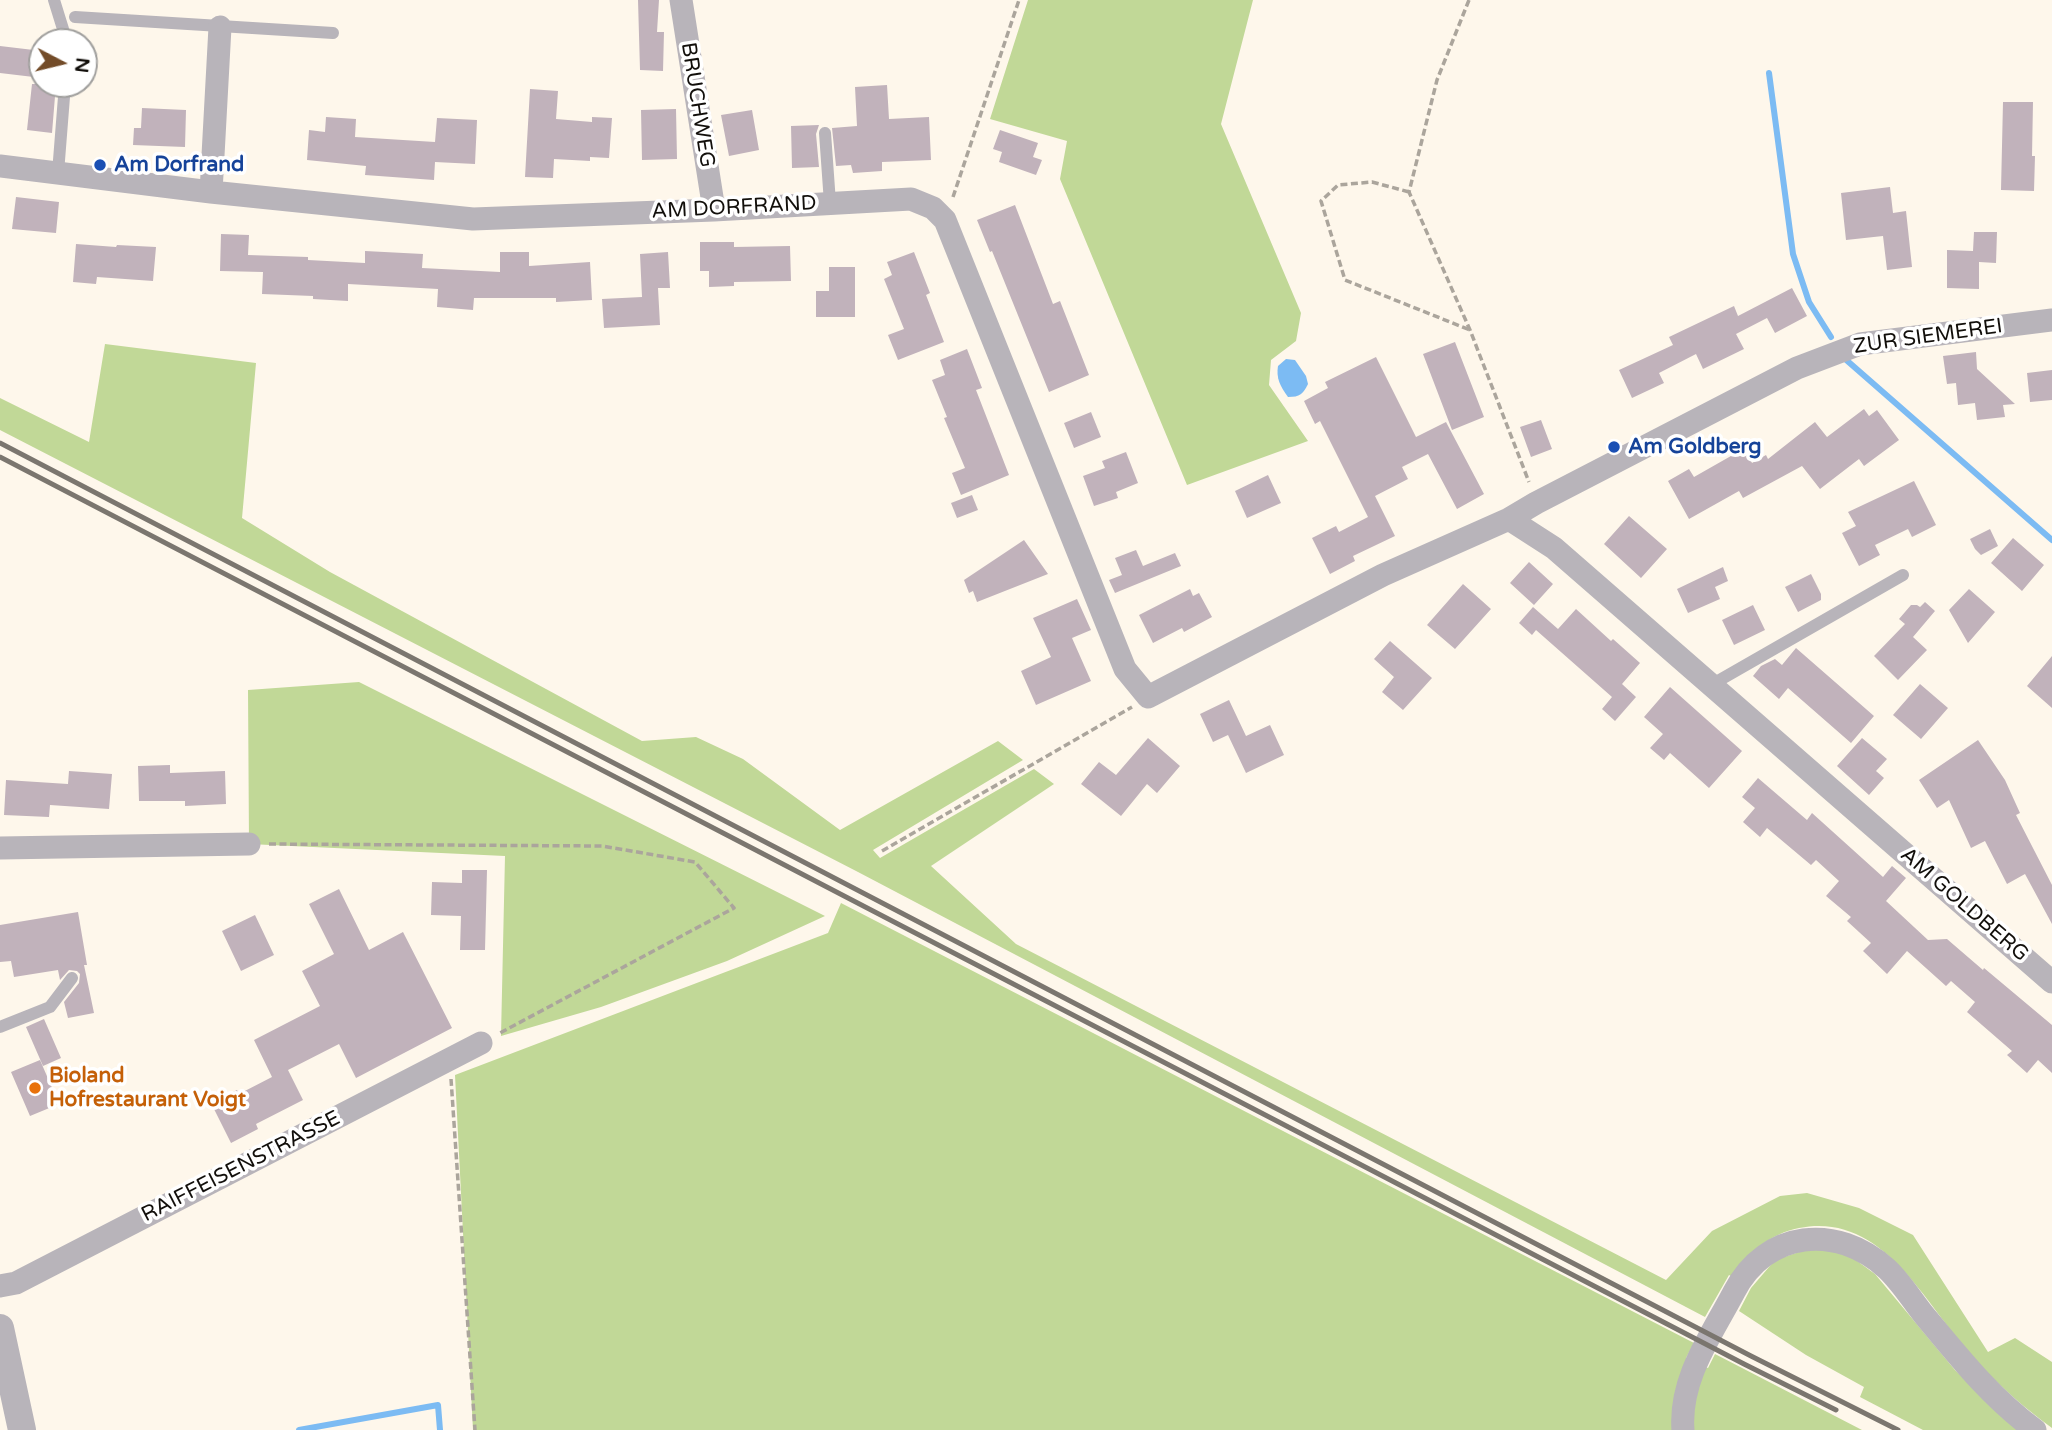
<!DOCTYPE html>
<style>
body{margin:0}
#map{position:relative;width:2052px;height:1430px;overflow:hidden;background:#fef7eb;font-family:"Varela Round",sans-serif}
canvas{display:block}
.north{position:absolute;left:28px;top:28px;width:70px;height:70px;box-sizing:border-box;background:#fff;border:2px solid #a09f9d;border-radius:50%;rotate:97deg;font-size:19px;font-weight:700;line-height:28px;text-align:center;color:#120f0b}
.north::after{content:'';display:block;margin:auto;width:24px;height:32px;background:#734c29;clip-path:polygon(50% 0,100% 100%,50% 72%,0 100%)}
</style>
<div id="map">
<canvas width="2052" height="1430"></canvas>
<div class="north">N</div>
</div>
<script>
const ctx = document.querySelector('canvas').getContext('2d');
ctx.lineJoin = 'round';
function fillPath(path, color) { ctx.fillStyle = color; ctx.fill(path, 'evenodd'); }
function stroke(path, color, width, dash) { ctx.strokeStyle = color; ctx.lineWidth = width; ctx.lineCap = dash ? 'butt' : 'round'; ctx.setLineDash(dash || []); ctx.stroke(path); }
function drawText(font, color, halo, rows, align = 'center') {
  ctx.font = font + ' "Varela Round",sans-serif'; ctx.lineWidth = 7; ctx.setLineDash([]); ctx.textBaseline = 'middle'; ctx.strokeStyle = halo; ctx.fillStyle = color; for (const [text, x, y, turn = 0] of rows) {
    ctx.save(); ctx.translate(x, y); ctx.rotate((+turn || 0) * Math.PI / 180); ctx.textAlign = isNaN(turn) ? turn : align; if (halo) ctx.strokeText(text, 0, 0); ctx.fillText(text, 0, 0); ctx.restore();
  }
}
const green = new Path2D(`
 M1028 0H1253L1221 124 1301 313 1296 341 1271 360 1269 385 1308 441 1187 485 1060 179 1067 141 990 119Z
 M105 344 256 363 242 518 330 572 642 741 696 737 743 759 840 830 998 741 1023 760 873 850 880 858 1034 769 1054 784 931 866 1016 944 1666 1280 1712 1231 1780 1196 1807 1193 1859 1208 1913 1235 1988 1352 2015 1338 2052 1362V1428C2023 1407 1997 1384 1973 1357 1925 1305 1884 1211 1799 1228 1770 1234 1749 1252 1731 1276L1729 1275 1705 1317 858 872 0 430V398L89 442Z
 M359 682 825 916 727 961 601 1007 501 1036 505 856 249 844 248 690Z
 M841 903 1694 1343 1686 1358 1708 1368 1715 1354 1862 1430H473L455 1075 828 933Z
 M1805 1250H1829L1853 1258 1875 1274 1955 1370 2019 1430H1923L1860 1397 1864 1387 1806 1355 1739 1311 1751 1288 1775 1260Z`);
const water = new Path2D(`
 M1286 359 1295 360 1306 376 1308 384C1303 394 1300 397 1288 397 1280 386 1276 378 1278 366Z`);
const stream = new Path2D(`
 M1769 73 1793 254 1809 302 1831 337
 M1844 358 2052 540
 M299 1430 438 1405 440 1430`);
const building = new Path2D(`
 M638 0H659L657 32H664L663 71 640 70Z
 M0 46 42 51V78L0 73Z
 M32 84H56L52 133 27 130Z
 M887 85 889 119 929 117 931 160 882 162V171L853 173 851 165 836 166 832 128 857 126 855 87Z
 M530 89 558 91 556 119 592 122V117L612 118 609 158 590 157V161L554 159 553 178 525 177Z
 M2003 102H2033L2032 156H2035L2034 191 2001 190Z
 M142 108 186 110 185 147 133 145 134 128H141Z
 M676 109 677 159 642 160 641 110Z
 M752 110 759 150 729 156 721 115Z
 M326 117 356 119 355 137 435 142 437 118 477 120 475 164 435 162 434 180 365 175 366 166 307 160 309 130 325 132Z
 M819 125 816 134 819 167 792 168 791 126Z
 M1000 130 1038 143 1033 157 1042 160 1036 175 999 162 1002 152 993 149Z
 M1890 187 1893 213 1906 211 1912 267 1887 270 1883 236 1846 240 1841 193Z
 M16 197 59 202 56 233 12 229Z
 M1015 205 1053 304 1060 301 1089 375 1049 392 992 251 990 252 977 220Z
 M1974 232H1997L1996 263 1979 262V289L1947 288V250L1973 251Z
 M221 234 249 235 248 255 308 257V260L365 263V251L423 254 422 268 500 272V252H529V266L590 262 592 300 556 302V298H474L473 310 437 307 438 289 348 284V301L313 299V296L262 294 263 272 220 271Z
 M700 242H734V247L790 246 791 281 734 282V286L709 287V271H700Z
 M76 244 116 247 117 245 156 247 153 281 97 277 96 284 73 282Z
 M668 252 670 288H658L660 325 604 328 602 299 642 297 640 254Z
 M914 252 930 293 926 295 944 342 898 360 888 335 904 329 884 279 892 275 887 262Z
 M829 267H855V317H816V291H829Z
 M1792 288 1807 316 1775 333 1767 318 1736 334 1744 349 1703 369 1696 354 1659 373 1664 383 1632 398 1619 370 1673 345 1669 337 1734 306 1738 316Z
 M1455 342 1484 417 1452 430 1423 354Z
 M967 349 982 388 976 390 1009 475 961 495 952 473 965 468 944 418 947 417 932 380 945 375 940 360Z
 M1976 352 1977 369 2015 404 2003 405 2005 417 1977 420 1975 403 1958 405 1956 383 1947 384 1943 356Z
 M1376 357 1416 437 1446 422 1484 494 1457 509 1428 454 1402 467 1408 479 1375 496 1395 536 1353 556 1355 561 1330 574 1312 538 1336 526 1339 532 1368 517 1320 421 1315 424 1304 401 1328 388 1325 382Z
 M2052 370V400L2030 402 2027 373Z
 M1864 409 1869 416 1877 410 1899 440 1864 466 1859 459 1820 489 1802 466 1743 498 1739 491 1689 519 1668 481 1689 469 1694 477 1745 448 1752 463 1766 455 1768 459 1815 422 1827 437Z
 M1091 412 1101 437 1074 448 1064 423Z
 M1541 420 1552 449 1531 457 1520 427Z
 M1126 452 1138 483 1116 492 1118 498 1094 506 1083 476 1105 468 1102 461Z
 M1268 475 1281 503 1247 518 1235 491Z
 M1914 481 1936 525 1912 537 1908 529 1875 545 1880 555 1859 566 1842 533 1856 526 1848 512Z
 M972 495 978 510 957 518 951 503Z
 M1629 516 1667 549 1641 578 1604 544Z
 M1990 529 1998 546 1981 555 1975 549 1970 539Z
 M2013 538 2044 565 2022 591 1991 563Z
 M1024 540 1048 574 977 602 973 591 969 593 964 580Z
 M1136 550 1143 566 1175 553 1181 566 1115 593 1109 580 1122 575 1115 558Z
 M1529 562 1553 584 1534 605 1510 583Z
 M1723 567 1728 581 1715 587 1720 599 1688 613 1677 589Z
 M1811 574 1821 594V600L1798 612 1785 587Z
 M1463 584 1491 609 1455 649 1427 625Z
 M1190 589 1193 596 1199 593 1212 617 1184 632 1182 628 1153 643 1139 615Z
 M1969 589 1995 612 1968 643 1949 610Z
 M1077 599 1091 630 1072 638 1091 681 1036 705 1021 671 1051 657 1033 618Z
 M1925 602 1935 611 1913 637 1927 650 1898 680 1874 656 1905 624 1899 619 1911 605H1917L1920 607Z
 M1753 605 1765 630 1734 645 1722 620Z
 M1533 607 1558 629 1576 609 1611 641 1613 639 1640 663 1622 684 1636 697 1615 721 1602 709 1612 697 1536 630 1532 635 1519 623Z
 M1390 641 1432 678 1403 710 1382 692 1394 677 1374 659Z
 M1796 648 1874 716 1851 743 1788 688 1779 699 1753 676 1761 666 1775 659 1782 665Z
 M2052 656V708L2027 686Z
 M1920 684 1948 708 1921 739 1893 715Z
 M1670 687 1742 751 1709 788 1670 753 1664 760 1650 748 1663 734 1644 717Z
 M1229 700 1246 736 1270 725 1284 755 1246 773 1228 735 1213 742 1200 714Z
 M1148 738 1180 766 1157 793 1147 784 1121 816 1081 784 1099 762 1116 775Z
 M1862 738 1887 759 1876 771 1884 778 1869 795 1837 766Z
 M1978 740 2005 780 2020 813 2016 815 2052 885V924L2025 874 2007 884 1985 841 1971 848 1949 800 1937 808 1919 780Z
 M170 765V773L225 771 226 804 185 806V801H139L138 766Z
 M69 771 112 774 109 809 50 805 49 817 4 815 6 780 68 784Z
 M1758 778 1807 820 1812 813 1883 877 1892 866 1906 878 1886 901 1928 940 1947 939 1983 970 1984 968 2052 1025V1073L2038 1060 2027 1073 2007 1055 2012 1051 1967 1012 1975 1002 1951 981 1946 986 1907 951 1887 974 1863 951 1871 943 1847 921 1851 917 1826 896 1839 881 1816 860 1811 865 1767 828 1760 837 1743 822 1755 808 1742 797Z
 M462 870H487L485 950H460L461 916 431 915 432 882 462 883Z
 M339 889 369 950 403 932 452 1028 356 1078 339 1044 288 1070 303 1100 256 1124 258 1129 231 1143 211 1103 237 1090 239 1094 272 1077 254 1040 320 1006 302 971 334 954 309 904Z
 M78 912 87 965H84L94 1013 68 1018 64 1002 79 983 80 974 77 971 69 970 60 980 58 970 14 977 11 961 0 962V925Z
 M255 915 274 955 241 971 222 931Z
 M44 1019 61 1058 43 1066 26 1027Z
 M40 1060 59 1104 30 1116 11 1072Z`);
const path = new Path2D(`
 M1469 0 1437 80 1409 192 1470 330 1529 482
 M1409 192 1372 182 1338 185 1321 201 1345 280 1470 330
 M953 197 1019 0
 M269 844 602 846 695 862 734 908 498 1034
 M882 851 1132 707
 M451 1079 475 1430`);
const service = new Path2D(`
 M54 0 67 42
 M75 17 333 33
 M825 133 830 203
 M58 173 65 84
 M1711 685 1903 575
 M0 1027 50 1007 72 978`);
const minor = new Path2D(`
 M681 0 714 210
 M0 166 211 192 473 219 714 210 911 199 933 208 945 220 1125 669 1148 697 1383 575 1509 519 1536 503 1797 368 1860 344 2052 320
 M211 192 220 27
 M1509 519 1554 548 2052 982
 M0 848 249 844
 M0 1286 16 1283 481 1043
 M1683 1430C1679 1379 1711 1336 1734 1292 1766 1230 1837 1223 1887 1269 1901 1282 1912 1300 1924 1315 1958 1356 1991 1398 2035 1430`);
const tertiary = new Path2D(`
 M0 1328 22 1430`);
const rail = new Path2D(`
 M0 443 1751 1356 1898 1430
 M0 457 1744 1364 1836 1410`);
const markers = [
 [100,165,7,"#1a4fb4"],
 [1614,447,7,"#1a4fb4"],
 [35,1088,7,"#e8710a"]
];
const streetNames = [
 ["BRUCHWEG",697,105,81],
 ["AM DORFRAND",734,208,-3],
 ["ZUR SIEMEREI",1928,337,-8],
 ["AM GOLDBERG",1964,905,41],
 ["RAIFFEISENSTRASSE",241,1167,-27]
];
const transitNames = [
 ["Am Dorfrand",114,165],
 ["Am Goldberg",1628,447]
];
const foodNames = [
 ["Bioland",49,1076],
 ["Hofrestaurant Voigt",49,1100]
];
fillPath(green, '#c1d897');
fillPath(water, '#7cbbf3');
stroke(stream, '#7cbbf3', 6);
fillPath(building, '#c1b2bb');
stroke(path, '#aba59c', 3.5, [7, 3.5]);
stroke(service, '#b8b4ba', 12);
stroke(minor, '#b8b4ba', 23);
stroke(tertiary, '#b8b4ba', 28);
stroke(rail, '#7b766f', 5);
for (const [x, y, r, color] of markers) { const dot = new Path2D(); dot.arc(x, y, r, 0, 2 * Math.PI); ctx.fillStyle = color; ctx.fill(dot); stroke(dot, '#fff', 2.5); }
drawText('21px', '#120f0b', '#fff', streetNames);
drawText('bold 21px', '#164399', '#fff', transitNames, 'left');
drawText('bold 21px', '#c56008', '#fff', foodNames, 'left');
</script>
